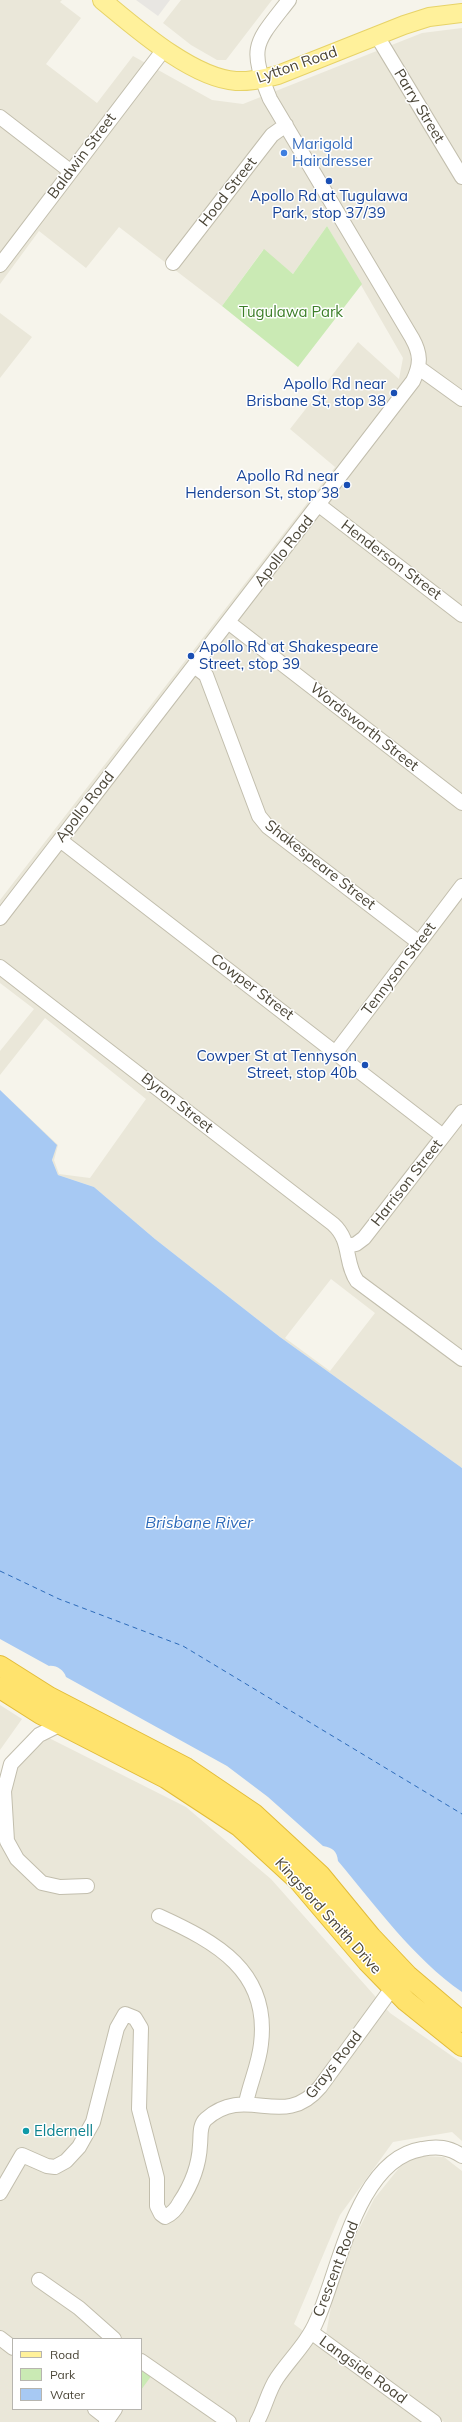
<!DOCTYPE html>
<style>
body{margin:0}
#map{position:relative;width:462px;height:2422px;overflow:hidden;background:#f6f4eb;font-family:Mulish,sans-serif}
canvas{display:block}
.legend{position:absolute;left:12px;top:2338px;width:130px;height:72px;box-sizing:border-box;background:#fff;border:1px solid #b7b5af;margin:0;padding:5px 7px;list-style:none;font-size:12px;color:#4b4638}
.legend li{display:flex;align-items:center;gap:8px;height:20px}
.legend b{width:20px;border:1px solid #b7b5af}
</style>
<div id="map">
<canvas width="462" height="2422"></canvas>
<ul class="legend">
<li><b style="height:5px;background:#fff19b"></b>Road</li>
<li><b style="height:11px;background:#caeab4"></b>Park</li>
<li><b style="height:11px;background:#a7c9f3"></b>Water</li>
</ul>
</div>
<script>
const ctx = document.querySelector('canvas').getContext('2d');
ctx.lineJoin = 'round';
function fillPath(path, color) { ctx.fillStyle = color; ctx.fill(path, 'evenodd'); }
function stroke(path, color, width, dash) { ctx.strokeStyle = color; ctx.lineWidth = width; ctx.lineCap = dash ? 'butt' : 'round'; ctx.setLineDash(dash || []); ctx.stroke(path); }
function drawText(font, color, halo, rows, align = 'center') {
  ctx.font = font + ' Mulish,sans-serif'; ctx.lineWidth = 3; ctx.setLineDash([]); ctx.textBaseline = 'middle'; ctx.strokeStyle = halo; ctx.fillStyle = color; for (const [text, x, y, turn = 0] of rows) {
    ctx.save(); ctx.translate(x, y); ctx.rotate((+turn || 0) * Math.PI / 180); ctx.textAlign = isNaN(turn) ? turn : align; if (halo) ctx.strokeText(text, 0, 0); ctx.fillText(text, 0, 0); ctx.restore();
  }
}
const residential = new Path2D(`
 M0 0H62L60 2 81 18 46 64 97 103 133 56 212 100 243 104 422 33 462 28V1468L280 1337 155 1239 94 1187 58 1175 52 1160 56 1145 0 1090 58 1145 54 1160 59 1174 90 1178 146 1099 45 1018 0 1075V1051L34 1009 0 983V900L335 467 290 429 358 342 399 379 403 358 327 226 293 274 263 250 222 306 119 227 86 268 39 231 0 284ZM331 1279 375 1313 330 1371 285 1338Z
 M181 0H272L226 60H217L191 45 163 23Z
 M0 313 32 337 0 378Z
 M0 1705 22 1719 0 1750Z
 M49 1738 186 1807 271 1879 390 2013 462 2063V2141L452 2132 393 2142 340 2215 294 2324 424 2422H0V1774ZM13 2339H141V2409H13Z
 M422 2156 444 2157 462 2171V2422H444L326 2334 334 2291 352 2243 374 2199 403 2163Z`);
const green = new Path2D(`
 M327 226 362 284 298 367 222 306 264 249 293 274Z
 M141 2367 152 2375 141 2390Z`);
const parking = new Path2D(`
 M136 0H170L158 16Z`);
const water = new Path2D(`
 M0 1090 57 1145 52 1160 58 1175 94 1187 155 1239 280 1337 462 1468V1992C413 1958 376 1906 338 1861 337 1851 333 1848 323 1846L268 1797 227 1766 66 1677C64 1670 56 1665 49 1666L0 1639Z`);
const ferry = new Path2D(`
 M0 1571 59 1599 183 1646 462 1814`);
const minor = new Path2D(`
 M377 36 462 177
 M0 117 70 171
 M173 263 272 135 286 125
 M0 265 165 48
 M419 368 462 399
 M319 505 462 615
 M228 622 462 803
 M194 666 206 675 259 816 268 827 418 942
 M60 840 443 1136
 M0 918 413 381C421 364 421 354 412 338L270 99C248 45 255 44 289 0
 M0 967 333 1224C352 1241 344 1262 357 1281L462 1359
 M336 1052 462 886
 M347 1246 356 1244 364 1238 462 1112
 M61 1724 39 1735 11 1764 4 1791 7 1841 17 1859 42 1883 60 1887 87 1886
 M159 1916C216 1942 270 1971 261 2044 259 2064 250 2083 246 2103
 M0 2193 22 2155 47 2166 55 2167 66 2161 79 2147 93 2122 117 2028 125 2014 135 2018 141 2028 139 2109 157 2178V2206L161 2214 165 2217C172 2214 177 2208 180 2202 192 2184 199 2166 200 2145 201 2136 199 2125 206 2119 247 2083 283 2131 320 2087L393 1987
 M39 2280 79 2308 114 2339
 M311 2332 434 2422
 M0 2338 13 2348
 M141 2361 229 2422
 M95 2409 108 2419
 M106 2422 115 2409
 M257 2422C265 2408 268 2391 277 2378 290 2359 308 2342 317 2320 339 2271 357 2159 422 2149 437 2146 449 2147 462 2156`);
const major = new Path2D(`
 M102 0C136 28 192 78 236 81 251 82 265 78 278 75L404 25 429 17 462 13`);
const highway = new Path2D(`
 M0 1666 49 1697 186 1768 254 1814 320 1875 371 1937 407 1975 462 2022
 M0 1688 41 1714 166 1778 239 1826 299 1881 367 1961 406 2001 462 2046`);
const markers = [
 [284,153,4,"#3f7fe0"],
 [329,181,4,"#1a4fb4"],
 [394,393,4,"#1a4fb4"],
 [347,485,4,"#1a4fb4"],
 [191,656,4,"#1a4fb4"],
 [365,1065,4,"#1a4fb4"],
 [26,2131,4,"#0f9aa8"]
];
const streetNames = [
 ["Lytton Road",297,65,-19],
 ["Parry Street",419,106,59],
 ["Baldwin Street",82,156,-53],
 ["Hood Street",228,192,-52],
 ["Apollo Road",284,551,-52],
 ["Henderson Street",391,560,37],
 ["Wordsworth Street",364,727,38],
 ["Apollo Road",85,807,-52],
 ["Shakespeare Street",320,865,38],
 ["Tennyson Street",399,969,-53],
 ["Cowper Street",252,987,37],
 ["Byron Street",177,1103,38],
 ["Harrison Street",407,1183,-52],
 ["Kingsford Smith Drive",328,1916,48],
 ["Grays Road",334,2065,-52],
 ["Crescent Road",336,2269,-69],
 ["Langside Road",363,2370,36]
];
const shopNames = [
 ["Marigold",292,144],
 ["Hairdresser",292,161]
];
const transitNames = [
 ["Apollo Rd at Tugulawa",329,196,"center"],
 ["Park, stop 37/39",329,213,"center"],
 ["Apollo Rd near",386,384],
 ["Brisbane St, stop 38",386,401],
 ["Apollo Rd near",339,476],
 ["Henderson St, stop 38",339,493],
 ["Apollo Rd at Shakespeare",199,647,"left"],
 ["Street, stop 39",199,664,"left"],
 ["Cowper St at Tennyson",357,1056],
 ["Street, stop 40b",357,1073]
];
const parkNames = [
 ["Tugulawa Park",291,312]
];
const cultureNames = [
 ["Eldernell",34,2131]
];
const waterNames = [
 ["Brisbane River",199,1523]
];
fillPath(residential, '#eae7d9');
fillPath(green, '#caeab4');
fillPath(parking, '#e8e6e2');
fillPath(water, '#a7c9f3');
stroke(ferry, '#2d6bba', 1, [5, 4]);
stroke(minor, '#c2bead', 16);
stroke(major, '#e7d368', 20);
stroke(highway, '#e2bc39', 22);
stroke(minor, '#fff', 14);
stroke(major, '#fff19b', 18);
stroke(highway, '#ffe36d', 20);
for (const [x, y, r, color] of markers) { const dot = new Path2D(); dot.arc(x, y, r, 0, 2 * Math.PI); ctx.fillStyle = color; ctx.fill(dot); stroke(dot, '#fff', 1.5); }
drawText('15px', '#4b4638', '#fff', streetNames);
drawText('15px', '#366cbe', '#fff', shopNames, 'left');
drawText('15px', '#164399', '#fff', transitNames, 'right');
drawText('15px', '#3d7f29', '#fff', parkNames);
drawText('15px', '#0d838f', '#fff', cultureNames, 'left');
drawText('italic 16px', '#2d6bba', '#fff', waterNames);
</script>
